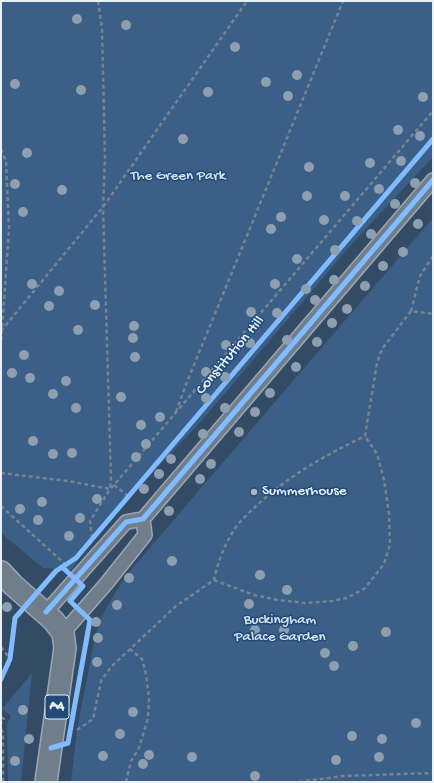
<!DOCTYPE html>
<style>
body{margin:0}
#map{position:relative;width:434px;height:783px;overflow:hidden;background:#344b65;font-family:"Gochi Hand",sans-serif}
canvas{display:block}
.frame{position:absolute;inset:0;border:2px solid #e8f1f8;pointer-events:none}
</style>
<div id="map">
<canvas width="434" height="783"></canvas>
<div class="frame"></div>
</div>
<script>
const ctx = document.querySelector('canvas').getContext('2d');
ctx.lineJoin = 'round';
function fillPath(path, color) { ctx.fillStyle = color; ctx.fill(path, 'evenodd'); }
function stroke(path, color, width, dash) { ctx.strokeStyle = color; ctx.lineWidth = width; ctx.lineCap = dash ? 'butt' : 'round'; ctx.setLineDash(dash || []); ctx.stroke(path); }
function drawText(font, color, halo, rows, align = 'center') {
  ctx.font = font + ' "Gochi Hand",sans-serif'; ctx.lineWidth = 3; ctx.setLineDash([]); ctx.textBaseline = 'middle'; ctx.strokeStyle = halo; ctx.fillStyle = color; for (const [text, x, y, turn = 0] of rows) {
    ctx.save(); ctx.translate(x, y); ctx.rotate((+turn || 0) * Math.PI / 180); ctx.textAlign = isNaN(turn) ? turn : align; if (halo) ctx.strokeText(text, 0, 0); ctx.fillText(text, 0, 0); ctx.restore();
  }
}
const green = new Path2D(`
 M1 1H433V157L350 246 204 418 132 495 92 541 71 570 43 568 1 533Z
 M433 218V782H71L77 730 96 632 105 610 125 577 171 523Z
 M32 673 21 782H8L7 724 11 716 2 709Z`);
const path = new Path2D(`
 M98 1 102 29 105 157 103 207 111 479 110 489
 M1 149 6 161 9 229 1 345
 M411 311 420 276 433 256
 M1 331 103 207 247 1
 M176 412 187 382 343 1
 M1 473 68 481 110 489
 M114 485 128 496
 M1 506 66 565
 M92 538 90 521 110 489 114 485 433 111
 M214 580 254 595 278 600 305 603 332 601 347 598 365 588 384 564 390 544 389 514 384 480 377 454 365 436
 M1 647 10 659
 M1 717 4 719 1 723
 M1 729 3 733V782
 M77 730 93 719 101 681 111 667 176 606 214 580C218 561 225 543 236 527 241 520 249 513 255 507 288 476 324 456 365 436L377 363 382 349 411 311 433 314
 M126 782 131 761 139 748 148 718 149 699 146 674 142 659 130 649
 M299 782 343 776 433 773`);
const minor = new Path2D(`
 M46 612 126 522 143 519 433 180
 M63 633 106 584 145 535 143 519`);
const trunk = new Path2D(`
 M1 572 13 585 53 620 63 633 65 648 46 782`);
const cycleway = new Path2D(`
 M46 612 126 522 143 519 433 180
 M1 679 10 659 15 618 56 571 76 558 433 139
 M51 748 68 743 90 620 70 601 83 586 62 567`);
const trees = [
 [77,19],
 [126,25],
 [235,47],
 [297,75],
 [266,82],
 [15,84],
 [81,90],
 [208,92],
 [288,96],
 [423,97],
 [398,130],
 [420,136],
 [183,139],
 [27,153],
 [401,161],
 [370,163],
 [309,167],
 [415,183],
 [15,184],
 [379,189],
 [62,190],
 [307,196],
 [345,196],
 [395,204],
 [23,212],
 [281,217],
 [324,220],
 [357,221],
 [418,224],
 [271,229],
 [371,234],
 [335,250],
 [403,252],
 [297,259],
 [383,266],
 [334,280],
 [32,284],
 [275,284],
 [365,286],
 [306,289],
 [59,291],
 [315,300],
 [95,305],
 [49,306],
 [347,309],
 [251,312],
 [277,313],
 [332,323],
 [134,326],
 [78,330],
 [133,338],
 [287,340],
 [317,342],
 [250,343],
 [226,345],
 [24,355],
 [135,357],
 [296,367],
 [206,372],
 [12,373],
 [225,377],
 [30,378],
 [66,381],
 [270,393],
 [53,394],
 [121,397],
 [206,398],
 [76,408],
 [225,408],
 [255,412],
 [160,417],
 [141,425],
 [239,432],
 [203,434],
 [33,441],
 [146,444],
 [72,453],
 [53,454],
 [136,457],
 [171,459],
 [211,464],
 [159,474],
 [200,479],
 [144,489],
 [97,499],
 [42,502],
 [20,509],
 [169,511],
 [80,518],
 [38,520],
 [69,536],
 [172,561],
 [260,575],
 [129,578],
 [287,590],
 [249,604],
 [117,605],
 [7,607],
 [96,622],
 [255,630],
 [284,630],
 [386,632],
 [98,638],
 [353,646],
 [325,653],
 [97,662],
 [334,666],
 [23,710],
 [133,712],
 [416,723],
 [120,734],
 [352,736],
 [29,739],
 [382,739],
 [149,755],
 [103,756],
 [192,757],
 [379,757],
 [336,760],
 [15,761],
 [143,764],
 [255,776]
];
const markers = [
 [254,492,4,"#a9b7c5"]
];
const shields = [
 [57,707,24]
];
const shieldNames = [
 ["A4",57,707]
];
const parkNames = [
 ["The Green Park",178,177],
 ["Buckingham",280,621],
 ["Palace Garden",280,638]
];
const streetNames = [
 ["Constitution Hill",231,356,-50]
];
const poiNames = [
 ["Summerhouse",262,492]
];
fillPath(green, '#3b5f87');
stroke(minor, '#9aa6b3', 16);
stroke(trunk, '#9aa6b3', 24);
stroke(path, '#778390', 2.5, [4, 3]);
stroke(minor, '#707e8c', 13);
stroke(trunk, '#707e8c', 21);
stroke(cycleway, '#80bcff', 5);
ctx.fillStyle = '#8e9fb0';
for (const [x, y] of trees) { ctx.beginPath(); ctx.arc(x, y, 5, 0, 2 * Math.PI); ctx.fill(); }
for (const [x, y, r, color] of markers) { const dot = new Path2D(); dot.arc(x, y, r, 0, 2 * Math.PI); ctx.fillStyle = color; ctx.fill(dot); stroke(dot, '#1f4a7a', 1.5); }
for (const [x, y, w] of shields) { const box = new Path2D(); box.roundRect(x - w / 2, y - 12, w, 24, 3); ctx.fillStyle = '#1f4a7a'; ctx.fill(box); stroke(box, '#e8f1f8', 1); }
drawText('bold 14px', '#e8f1f8', null, shieldNames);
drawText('15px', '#d7e3ed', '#1f4a7a', parkNames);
drawText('15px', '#e8f1f8', '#1f4a7a', streetNames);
drawText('15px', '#e8f1f8', '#1f4a7a', poiNames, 'left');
</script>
